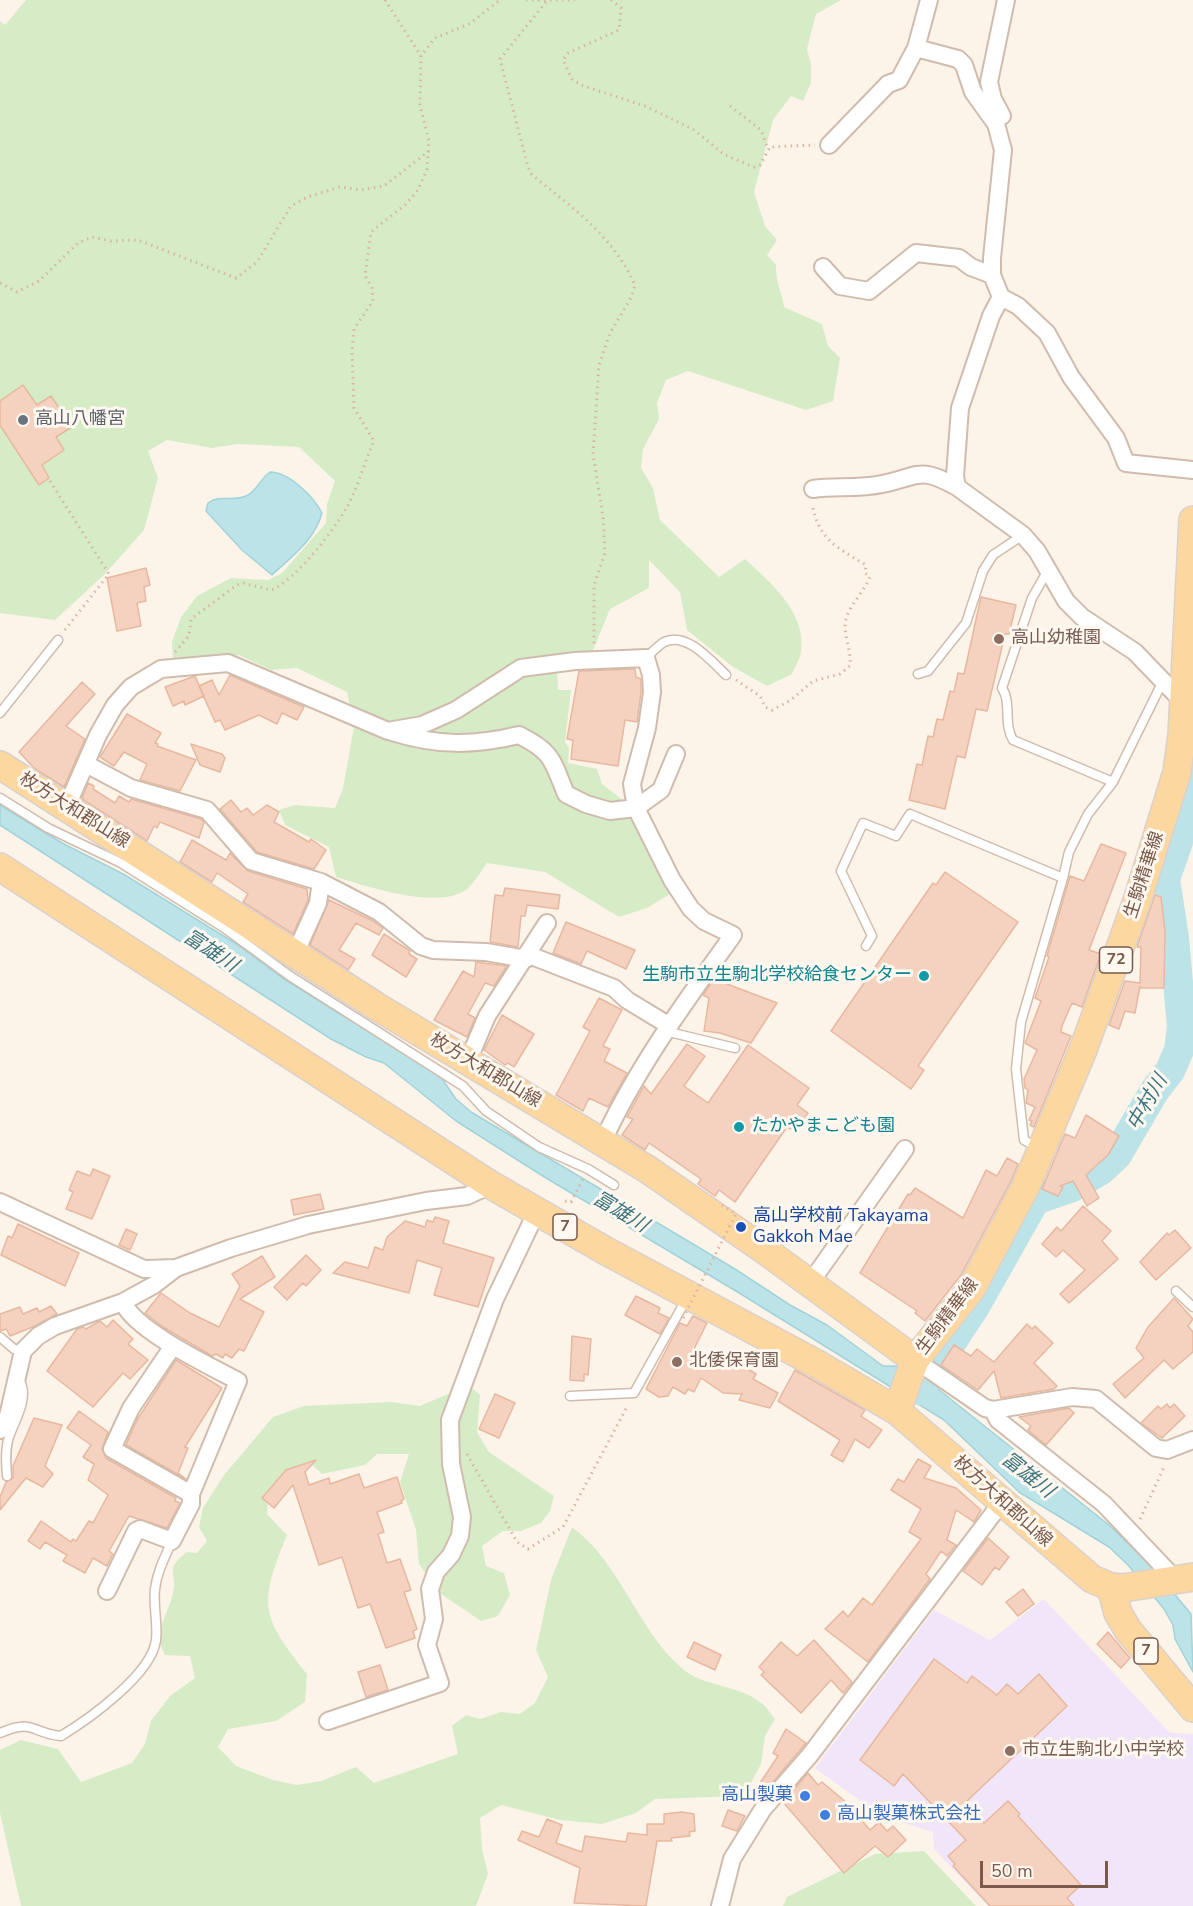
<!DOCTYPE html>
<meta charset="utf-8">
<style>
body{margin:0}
#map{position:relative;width:1193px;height:1906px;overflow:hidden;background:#fdf4e9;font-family:"Nunito Sans",sans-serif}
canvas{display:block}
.scale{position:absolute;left:980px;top:1861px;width:128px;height:27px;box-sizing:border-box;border:3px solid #795a4b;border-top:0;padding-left:8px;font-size:18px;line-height:21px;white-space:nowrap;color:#795a4b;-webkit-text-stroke:4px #fff8f0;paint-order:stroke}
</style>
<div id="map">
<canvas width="1193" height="1906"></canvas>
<div class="scale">50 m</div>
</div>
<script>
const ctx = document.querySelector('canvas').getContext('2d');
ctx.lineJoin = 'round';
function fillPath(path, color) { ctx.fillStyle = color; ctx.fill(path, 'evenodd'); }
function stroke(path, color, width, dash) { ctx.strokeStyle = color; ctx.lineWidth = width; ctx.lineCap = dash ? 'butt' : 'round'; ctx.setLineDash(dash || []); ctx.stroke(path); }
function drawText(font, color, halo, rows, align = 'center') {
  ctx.font = font + ' "Nunito Sans","Noto Sans JP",sans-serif'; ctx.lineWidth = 6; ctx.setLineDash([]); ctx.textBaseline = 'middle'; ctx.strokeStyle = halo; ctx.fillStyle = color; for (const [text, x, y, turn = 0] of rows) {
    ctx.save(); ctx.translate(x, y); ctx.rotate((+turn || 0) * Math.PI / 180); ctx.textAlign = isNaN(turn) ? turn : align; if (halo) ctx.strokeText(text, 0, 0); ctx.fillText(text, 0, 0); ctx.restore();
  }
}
const education = new Path2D(`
 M1044 1599 1170 1733 1193 1734V1906H988L934 1849 933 1832 881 1816 815 1768 934 1610 990 1640Z`);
const green = new Path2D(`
 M26 0H841L816 14 807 49 811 64V83L803 101 791 96 773 120 754 192 765 226 777 240 767 255 776 265C775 280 782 292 784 307L822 324 828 346 840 358 833 401 806 410 688 371 666 380 657 403 659 419 643 449 641 468 653 488 660 520 719 577 745 559C771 583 807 613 801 652 800 659 795 667 792 674L767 686 733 667 687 630 680 592 649 560V588L610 609 592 653 557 670 558 690H571L565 742 569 748 568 763 597 769 602 784 624 801 673 892 647 908 619 917 545 872 487 863C481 871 475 882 467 889 440 911 366 886 336 877L329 847 285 825 279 810 295 805 335 808 343 788 354 727 347 692 297 668 271 670 239 655 173 662 172 642 181 617 197 596 231 578 268 580 282 573 326 523 327 504 335 481 299 447 238 444 212 448 167 440 148 451 158 478 144 530 105 574 55 620 0 613V21L5 25Z
 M473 1389 480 1395 477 1432 489 1452 554 1496 550 1511 541 1523 521 1531H503L482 1546 486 1566 504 1573 510 1595 498 1616 481 1621 438 1592 419 1564 416 1530 400 1482 409 1454H377L365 1465 322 1474 311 1464 292 1470 269 1489 267 1514 287 1535C258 1605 261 1616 307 1674L305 1702 276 1721 228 1729 218 1747 236 1766 273 1780 297 1785 321 1781 356 1767 374 1783 458 1754 452 1726 466 1715 480 1719 501 1712 520 1714 535 1703 548 1677 536 1650 551 1580 572 1527C622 1564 637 1631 684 1670 705 1687 739 1685 760 1702 766 1706 770 1713 775 1719L765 1736 761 1764 744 1796 655 1799 636 1813 602 1824 560 1820 501 1805 480 1818 482 1849 488 1874 476 1906H21L0 1813V1750L21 1740 58 1749 81 1782 132 1763 145 1744 151 1721 170 1696 195 1678 190 1656 165 1655C152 1630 168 1616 173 1593 178 1572 163 1570 187 1552L197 1553 207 1541 199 1527 203 1508 224 1475 273 1417 304 1406 391 1402 420 1406 448 1394Z
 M924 1851 976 1906H783L787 1897 875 1854Z`);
const water = new Path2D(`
 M270 472C289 472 314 497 322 513 315 540 291 557 272 575L242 550 206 511 208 503C219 494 233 502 246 496 257 491 260 479 270 472Z
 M0 805 62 843 125 875 238 945 281 977 440 1076 456 1099 471 1112 735 1269 790 1305 827 1325 883 1366H900L919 1374 1109 1525 1149 1563 1191 1614 1193 1672 1175 1639 1173 1625 1164 1609 1128 1565 1109 1547 1019 1492 944 1420 736 1291 546 1178 456 1121 384 1063 366 1057 331 1039 0 825Z`);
const river = new Path2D(`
 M920 1390 974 1308 1035 1200 1072 1187 1101 1170 1117 1155 1155 1090 1170 1071 1179 1050 1182 1027 1174 938 1165 879 1178 842V818L1188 769`);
const building = new Path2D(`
 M23 385 37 405 51 396 72 427 56 437 64 450 42 465 49 478 39 485 0 425V401Z
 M146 568 150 585 144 587 146 601 137 603 141 626 117 631 107 578Z
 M981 597 1016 605 1009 634H1005L987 711 976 709 965 758 957 756 945 809 909 800 917 764 922 765 928 736 933 737 937 719 943 720 950 691 954 692 958 673 964 674Z
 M635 669 636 677 641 679V692L637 722 625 720 618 766 571 759 573 740 567 739 579 671Z
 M230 675 304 707 297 720 282 713 277 724 259 715 225 730 220 720 215 722 199 686 212 680 219 695Z
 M195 676 204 696 185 705 184 701 173 706 165 687Z
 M82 682 95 694 66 726 85 739 64 787 35 769 19 752Z
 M127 714 161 733 155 743 158 744 157 746 196 760 180 791 140 780 147 764 124 752 114 766 100 757Z
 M191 744 222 754 225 758 220 772 200 765Z
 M88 783 94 786 93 789 115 803 119 796 129 802 131 799 201 819 204 822 199 838 160 822 157 828 154 826 147 841 82 799Z
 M231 800 241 812 247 808 253 815 267 805 279 812 274 822 309 842 311 839 326 850 314 869 257 852 220 809Z
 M192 840 226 860 230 853 248 871 307 889 308 900 293 934 243 902 248 894 217 873 212 882 180 862Z
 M1101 844 1126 853 1089 950 1101 954 1082 1007 1072 1003 1062 1026 1061 1032 1071 1036 1034 1127 1030 1125 1032 1121 1029 1120 1035 1107 1026 1103 1028 1090 1025 1088 1024 1079 1037 1050 1025 1043 1041 1001 1035 998 1049 957 1047 956 1070 876 1084 881Z
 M945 872 1018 922 918 1066 924 1070 911 1089 831 1031 933 883 936 885Z
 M505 888 560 895 558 909 527 905 525 916H521L518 947 490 942 495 895 503 896Z
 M1155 895 1161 897 1165 932 1164 988H1140V986L1135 1013 1125 1011 1119 1029 1109 1025 1125 981 1140 983 1141 947H1137Z
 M329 900 373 921 383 928 379 935 356 923 339 950 355 959 348 970 310 945Z
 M566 922 635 950 626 969 587 951 581 964 553 953Z
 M384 934 410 951 409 954 417 959 406 977 372 955Z
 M476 962 507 966 494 986 485 983 468 1014 475 1018 467 1037 434 1020 463 971 474 977Z
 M714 979 777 1003 751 1043 720 1033 704 1031 709 998 703 995Z
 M599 998 622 1010 603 1046 610 1049 604 1061 627 1073 608 1107 589 1098 583 1111 556 1095 590 1031 583 1027Z
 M502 1015 534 1034 514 1067 508 1063 505 1065 484 1050Z
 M687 1044 705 1056 684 1086 708 1103 748 1045 809 1088 797 1105 808 1113 797 1128 793 1125 791 1129 787 1127 735 1202 719 1190 715 1196 698 1184 701 1179 649 1143 645 1150 622 1135 633 1119 627 1117 644 1086 651 1094Z
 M1086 1115 1119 1136 1108 1155 1086 1175 1099 1198 1087 1206 1073 1181 1060 1186 1063 1187 1058 1196 1042 1189 1065 1134 1075 1138Z
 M1007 1158 1018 1164 1012 1179 961 1275 925 1321 915 1313 917 1311 860 1273 908 1194 910 1195 915 1188 963 1218 986 1170 997 1176Z
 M93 1169 110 1176 92 1219 66 1209 73 1192 69 1190 77 1171 90 1176Z
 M320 1194 324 1209 294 1215 291 1200Z
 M1083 1206 1111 1231 1102 1241 1118 1259 1069 1303 1060 1294 1085 1270 1063 1250 1056 1257 1042 1244 1057 1227 1061 1231Z
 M435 1217 449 1221 443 1243 494 1258 478 1307 434 1295 442 1268 417 1260 409 1293 333 1273 345 1262 368 1268 375 1247 383 1250 387 1237 405 1221 425 1227 427 1220 433 1222Z
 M18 1224 79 1253 65 1286 1 1255 8 1236 12 1238Z
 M126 1229 137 1234 130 1250 119 1245Z
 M1175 1230 1191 1248 1156 1280 1140 1262 1167 1233 1169 1235Z
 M306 1255 321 1270 306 1286 303 1283 287 1300 274 1287Z
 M262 1256 275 1277 240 1299 264 1312 244 1351 239 1349 232 1358 225 1354 223 1358 216 1354 212 1356 163 1327 145 1313 161 1293 190 1313 219 1327 240 1286 232 1274Z
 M636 1296 660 1308 658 1313 669 1318 660 1334 625 1315Z
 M1174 1298 1193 1319 1188 1326 1193 1332V1352L1173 1369 1164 1360 1125 1398 1113 1384 1144 1358 1136 1348 1148 1327Z
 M51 1306 57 1314 35 1326 10 1336 6 1329 0 1331V1314L20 1307 23 1314 37 1308 39 1312Z
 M693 1316 707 1323 694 1349 718 1363 723 1354 756 1374 753 1379 778 1393 770 1408 739 1400 742 1394 723 1393 701 1378 694 1392 688 1389 685 1394 673 1387 668 1396 659 1397 646 1389 680 1323 687 1326Z
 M113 1320 133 1339 128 1344 148 1360 130 1379 123 1373 93 1407 47 1371 77 1329 83 1327 86 1329 100 1321 107 1327Z
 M1027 1324 1032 1329 1035 1326 1053 1343 1034 1363 1057 1386 1054 1389 1001 1398 994 1371 978 1390 941 1365 954 1345 971 1356 977 1349 994 1362Z
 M572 1336 591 1339 588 1375 584 1374V1381L570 1380Z
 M176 1360 222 1388 185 1447 188 1448 178 1473 186 1479 126 1445 137 1420Z
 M795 1370 865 1410 861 1416 882 1430 869 1448 855 1439 843 1462 831 1455 840 1440 778 1401Z
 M495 1394 515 1403 499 1438 479 1429Z
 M1167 1404 1170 1408 1174 1404 1185 1416 1162 1438 1141 1423 1158 1406 1161 1409Z
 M1069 1408 1074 1413 1046 1445 1028 1430 1031 1426 1019 1417Z
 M79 1411 108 1432 102 1449 106 1458 176 1498 175 1501 180 1503 167 1528 129 1516 109 1551 113 1554 107 1566 93 1558 85 1573 63 1561 67 1555 45 1542 40 1549 28 1541 41 1521 71 1542 73 1539 76 1541 89 1521 93 1523 108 1495 88 1480 94 1464 83 1457 91 1445 67 1428Z
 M34 1418 62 1425 45 1466 53 1474 43 1487 26 1478 0 1510V1497L6 1482 13 1478V1466Z
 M918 1459 931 1466 924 1478 956 1488 981 1510 974 1522 956 1510 947 1540 956 1545 947 1556 941 1551 926 1574 930 1579 868 1662 825 1629 843 1611 848 1617 863 1598 872 1605 921 1539 909 1532 921 1509 891 1490 898 1479 904 1482Z
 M316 1460 305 1472 309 1485 329 1478 330 1484 359 1474 364 1488 397 1477 404 1499 401 1501 402 1503 377 1512 384 1532 378 1534 387 1563 400 1559 411 1590 404 1592 417 1629 413 1631 415 1638 386 1648 370 1604 358 1608 342 1557 319 1565 293 1485 274 1508 262 1498 286 1470Z
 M988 1538 1009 1557 999 1570 995 1567 982 1585 963 1571Z
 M1023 1589 1034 1604 1018 1616 1006 1602Z
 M1108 1632 1130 1658 1121 1668 1097 1644Z
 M814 1640 852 1682 843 1693 831 1680 801 1713 761 1675 764 1672 759 1667 781 1642 797 1656Z
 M694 1642 721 1655 715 1670 687 1657Z
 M934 1659 967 1683 972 1676 997 1695 1007 1684 1018 1694 1039 1674 1067 1706 966 1802 984 1823 1008 1801 1020 1814 1018 1816 1081 1885 1067 1898 1074 1906H990L953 1866 955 1864 948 1856 966 1840 903 1774 894 1786 860 1760Z
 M380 1665 388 1690 366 1697 358 1672Z
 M786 1729 806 1743 768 1788 760 1783 778 1756 773 1753Z
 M808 1773 818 1785 822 1782 847 1803 870 1830 879 1822 887 1831 893 1826 906 1840 888 1857 875 1846 844 1873 783 1802Z
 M728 1810 745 1816 737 1831 722 1826Z
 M682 1812 694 1814 695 1831 689 1832 690 1836 671 1838 672 1841H657L646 1906 574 1903 580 1868 518 1840 522 1831 539 1837 547 1819 562 1825 556 1843 582 1852 585 1836 626 1842 628 1833 647 1835V1824H664V1814Z`);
const path = new Path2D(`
 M385 0 421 56
 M526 0H575
 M611 0 621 8 619 30 568 53 563 60 572 79 581 85 645 106 674 120 694 130 725 155 754 167 760 165 770 147 815 145
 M546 2 500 59 528 167 532 175C573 208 613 236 635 285L631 298 610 333 599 365 593 454 603 517 605 553 594 585V646
 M730 106 761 130 768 149
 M0 283 17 292 39 281 78 243 92 237 111 241 138 240 236 278 257 262 291 206 307 197 340 187 361 190 384 186 429 151
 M50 481 109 574 64 631
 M175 652 189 636 191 619 237 585 243 583 271 590C295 582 342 521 352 497 360 479 366 459 374 441L354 408 352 351 354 329 373 301 372 288 365 276 371 232 406 204 418 190 427 169 429 141 420 105 421 56 435 38 469 24 500 0
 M736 680 760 696 765 707 772 710 791 700 813 681 840 674 850 666C852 651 842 632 846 619 850 604 864 592 870 577L865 573 866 565C836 547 819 540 812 504
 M565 1201 571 1202 583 1179
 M467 1454 517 1542 528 1549 563 1527 628 1405
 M1140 1519 1165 1465`);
const lane = new Path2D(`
 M1047 572 1032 598 1002 688C1012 703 1003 724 1013 740L1113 782
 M646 658C651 653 658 646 664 642 687 631 712 662 726 675
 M918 674 928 671 966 623 983 571 993 555 1023 535
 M0 713 58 640
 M0 798 48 828 121 863 223 927 290 976 463 1086 486 1111 539 1147 588 1169 614 1185
 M866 946 872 936 841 871 863 823 896 836 910 814 1063 878 1069 852 1088 814 1113 782 1163 681
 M665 1031 735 1048
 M1038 1148 1024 1140 1016 1069 1021 1022 1063 878
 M1176 1291 1193 1307
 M0 1337 14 1349 23 1351
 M570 1396 634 1393 687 1298
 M7 1476C6 1463 5 1449 9 1437 15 1420 29 1398 20 1381
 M0 1733C35 1718 30 1733 61 1736 89 1719 152 1674 156 1640 158 1623 153 1606 155 1589 157 1572 165 1557 172 1541`);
const street = new Path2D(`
 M929 0 916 48 958 59 964 65 973 92 996 124 1003 150 992 258V275L1001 297 991 316 960 408 955 476 957 487 1023 535 1037 551 1066 601 1082 617 1135 652 1185 704
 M1002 116 993 99 989 82 1006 0
 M829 145 888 84 899 80 916 48
 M823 267 840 286 869 291 916 253 959 258 971 267 992 275
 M1001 297 1018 306 1047 333 1071 377 1116 438 1126 463 1193 470
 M813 489C835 486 860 489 882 484 920 476 919 466 957 487
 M392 732C437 746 473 746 519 735 553 752 552 760 566 794L586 804 610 811 636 808 661 790 676 754
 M86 764 131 788 207 810 251 861 321 882 379 912 421 946 433 950 486 952 526 959
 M67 806 98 735 115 705 131 687 161 669 228 663 388 731 422 725 456 710 521 668 575 661 646 658 651 675 652 692 647 728 632 784 636 808 672 880 691 909 704 921 733 935C686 1001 637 1067 603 1141
 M295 954 318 903 321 882
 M529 955 614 988 627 1000 668 1025
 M468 1061 487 1016 547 923
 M0 1202 144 1269 176 1268
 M810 1283 905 1149
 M123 1302C134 1330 210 1366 238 1381L191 1494 112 1449 131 1408 173 1346
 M915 1360 985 1408 993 1410 1072 1397 1096 1399 1156 1448 1167 1450 1193 1440
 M993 1410 998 1420 1104 1504 1175 1579
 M0 1430 8 1416 23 1351 38 1336 55 1326 123 1302 154 1285 176 1268 231 1248 308 1225 426 1201 467 1196 491 1185
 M107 1591 136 1531 140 1529 172 1541 191 1504V1494
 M328 1721 440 1683 427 1645 434 1619 430 1589 436 1572 451 1555 460 1536 462 1517 451 1464 450 1420 495 1299 537 1211
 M720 1906 732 1859 763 1809 810 1755 1002 1502`);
const primary = new Path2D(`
 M0 765 376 1006 647 1169 763 1249 915 1360
 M0 867 491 1185 606 1251 817 1364 897 1411 1092 1579 1111 1587 1123 1588 1193 1577
 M897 1411 915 1360 972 1288 1026 1186 1083 1050 1138 898 1177 772 1182 735 1193 520
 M1111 1587 1118 1613 1128 1630 1193 1708`);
const pathBridge = new Path2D(`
 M683 1318 736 1214 719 1203`);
const markers = [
 [23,420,6,"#6b7280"],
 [999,639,6,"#8d6e63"],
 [924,976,6,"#0f9aa8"],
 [739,1127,6,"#0f9aa8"],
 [741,1227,6,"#1a4fb4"],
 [677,1362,6,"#8d6e63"],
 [1010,1751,6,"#8d6e63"],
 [805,1796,6,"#3f7fe0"],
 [825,1815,6,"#3f7fe0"]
];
const shields = [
 [1116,960,33],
 [565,1227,24],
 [1146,1651,24]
];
const shieldNames = [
 ["72",1116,960],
 ["7",565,1227],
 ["7",1146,1651]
];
const worshipNames = [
 ["高山八幡宮",35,420]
];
const educationNames = [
 ["高山幼稚園",1011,639],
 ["北倭保育園",689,1362],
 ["市立生駒北小中学校",1022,1751]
];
const streetNames = [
 ["枚方大和郡山線",74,811,32],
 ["生駒精華線",1145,875,-72],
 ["枚方大和郡山線",485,1071,31],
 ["生駒精華線",948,1317,-53],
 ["枚方大和郡山線",1002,1502,42]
];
const cultureNames = [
 ["生駒市立生駒北学校給食センター",912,976],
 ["たかやまこども園",751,1127,"left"]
];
const transitNames = [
 ["高山学校前 Takayama",753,1217],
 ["Gakkoh Mae",753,1238]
];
const shopNames = [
 ["高山製菓",793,1796],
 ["高山製菓株式会社",837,1815,"left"]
];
const waterNames = [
 ["富雄川",210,952,33],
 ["中村川",1148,1103,-60],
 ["富雄川",620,1213,31],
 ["富雄川",1027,1476,38]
];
fillPath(education, '#f1e5fa');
fillPath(green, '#d6ecc6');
fillPath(water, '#bce3e8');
stroke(water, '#a1d3da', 1.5);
stroke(river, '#bce3e8', 30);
fillPath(building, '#f4d2bf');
stroke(building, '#e7b89f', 1.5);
stroke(lane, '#d0bcad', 11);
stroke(street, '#d0bcad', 20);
stroke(primary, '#d9d1cd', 30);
stroke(path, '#d9b5a1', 3, [1.5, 4.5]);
stroke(lane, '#fff', 8);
stroke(street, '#fff', 16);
stroke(primary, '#fdd7a0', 27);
stroke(pathBridge, '#d9b5a1', 3, [1.5, 4.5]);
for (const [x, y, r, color] of markers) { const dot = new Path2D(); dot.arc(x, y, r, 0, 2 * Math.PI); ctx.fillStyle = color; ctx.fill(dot); stroke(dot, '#fff8f0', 2); }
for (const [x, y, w] of shields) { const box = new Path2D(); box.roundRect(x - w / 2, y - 13, w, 26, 4.5); ctx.fillStyle = '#fff8f0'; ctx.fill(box); stroke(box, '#795a4b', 1.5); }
drawText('bold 16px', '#795a4b', null, shieldNames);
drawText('18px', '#5b616d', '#fff8f0', worshipNames, 'left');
drawText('18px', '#785e54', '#fff8f0', educationNames, 'left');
drawText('18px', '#795a4b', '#fff8f0', streetNames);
drawText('18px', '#0d838f', '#fff8f0', cultureNames, 'right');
drawText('18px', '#164399', '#fff8f0', transitNames, 'left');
drawText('18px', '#366cbe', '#fff8f0', shopNames, 'right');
drawText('italic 20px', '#3d767e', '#fff8f0', waterNames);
</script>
